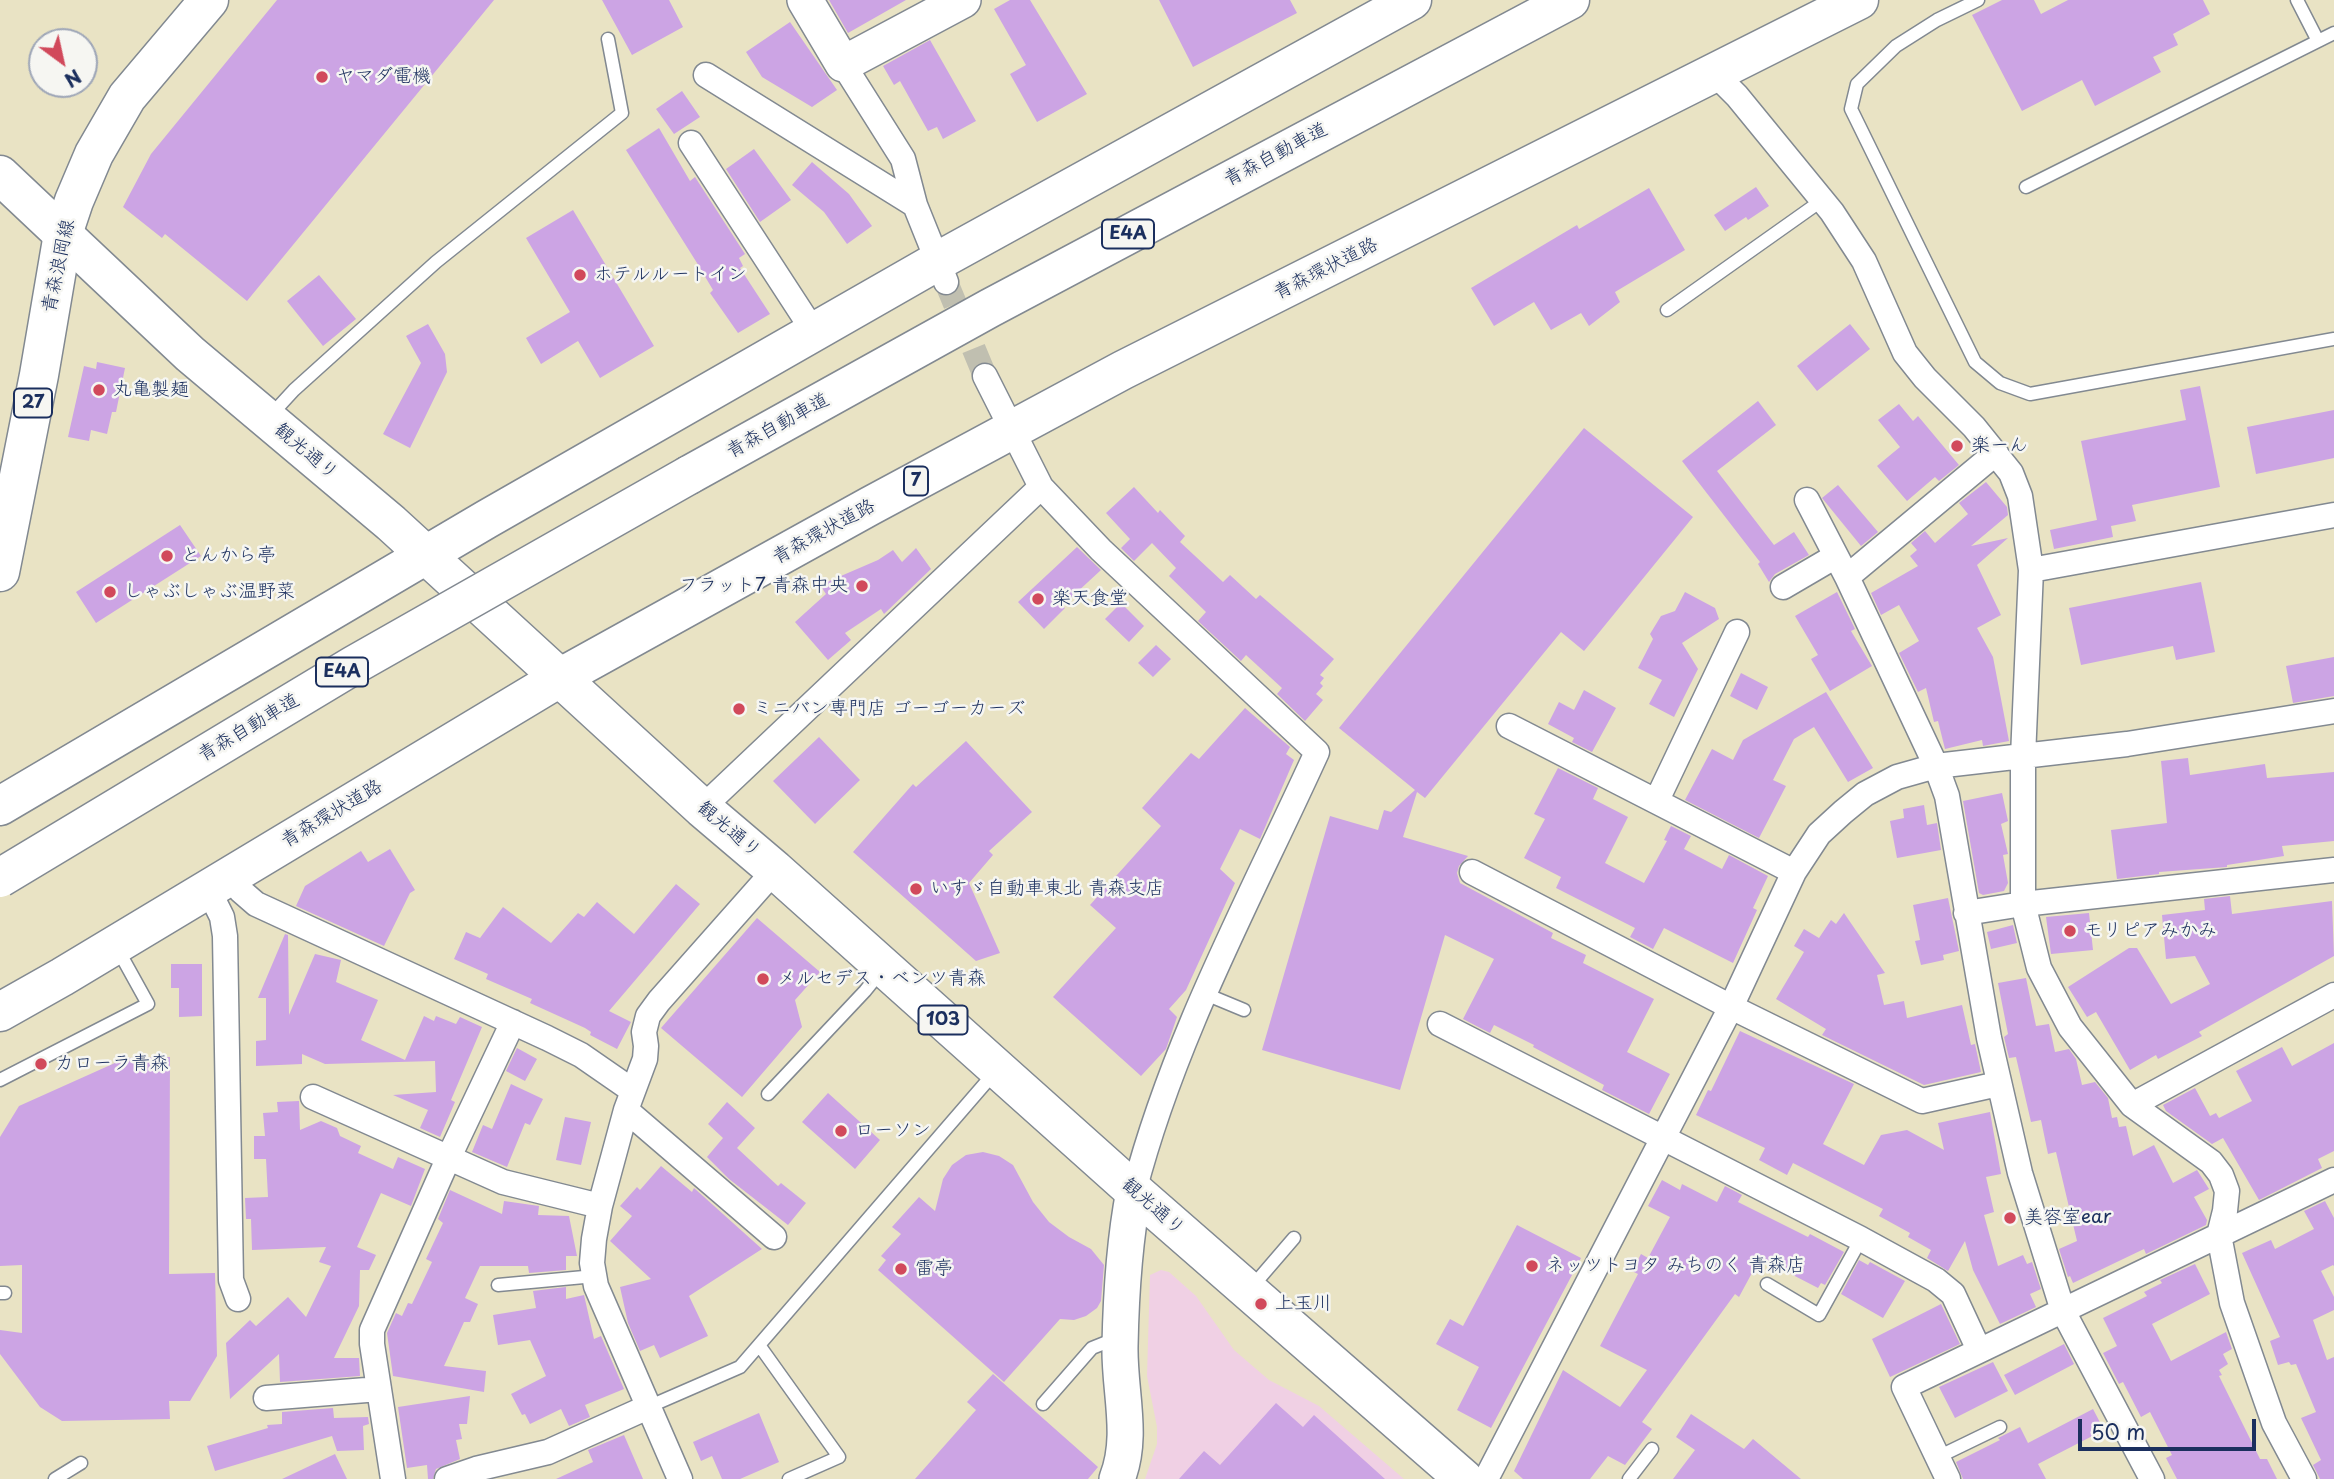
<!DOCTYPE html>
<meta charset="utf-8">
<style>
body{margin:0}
#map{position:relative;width:2334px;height:1479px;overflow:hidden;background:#e9e3c4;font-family:"Playpen Sans",sans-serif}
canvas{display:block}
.north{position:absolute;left:28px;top:28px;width:70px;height:70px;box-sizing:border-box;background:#f6f6f2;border:2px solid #9ea6b7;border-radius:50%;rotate:147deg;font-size:19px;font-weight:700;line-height:28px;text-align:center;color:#1b2f5e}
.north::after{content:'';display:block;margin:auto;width:24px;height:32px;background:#d1495b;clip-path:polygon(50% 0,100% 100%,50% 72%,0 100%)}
.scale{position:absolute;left:2078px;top:1419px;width:178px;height:32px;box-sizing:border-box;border:4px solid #1b2f5e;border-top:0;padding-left:9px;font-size:21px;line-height:24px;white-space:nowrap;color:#1b2f5e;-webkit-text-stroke:5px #f6f6f2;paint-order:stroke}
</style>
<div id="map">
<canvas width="2334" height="1479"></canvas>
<div class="north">N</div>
<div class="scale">50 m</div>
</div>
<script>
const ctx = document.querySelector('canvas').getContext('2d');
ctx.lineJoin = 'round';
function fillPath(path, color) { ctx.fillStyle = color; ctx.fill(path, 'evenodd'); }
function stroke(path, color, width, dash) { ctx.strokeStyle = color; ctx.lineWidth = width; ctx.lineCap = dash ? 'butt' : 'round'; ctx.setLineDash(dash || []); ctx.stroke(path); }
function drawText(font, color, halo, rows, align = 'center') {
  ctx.font = font + ' "Playpen Sans","Klee One",sans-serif'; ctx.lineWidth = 5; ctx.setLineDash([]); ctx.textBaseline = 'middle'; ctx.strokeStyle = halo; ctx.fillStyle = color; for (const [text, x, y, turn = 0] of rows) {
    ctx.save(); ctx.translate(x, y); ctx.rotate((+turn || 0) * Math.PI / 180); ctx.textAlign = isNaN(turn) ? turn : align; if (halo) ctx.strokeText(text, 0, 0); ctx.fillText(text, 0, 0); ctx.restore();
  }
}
const built = new Path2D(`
 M1161 1270 1169 1272 1196 1296 1234 1350 1269 1380 1319 1406 1404 1479H1145L1157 1444V1427L1147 1376 1150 1275Z`);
const building = new Path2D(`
 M277 0H494L247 301 165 234 162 238 123 207 151 154Z
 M602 0H669L683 27 632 55Z
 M829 0H906L848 33Z
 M1010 0H1030L1087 94 1037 122 1010 74 1026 65 994 9Z
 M1159 0H1290L1297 13 1193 67Z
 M2002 0H2034L2041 14 2068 0H2203L2210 14 2173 34 2178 45 2153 57 2161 72 2095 106 2082 80 2022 111 1972 15Z
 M790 22 837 90 812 107 762 77 746 52Z
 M930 40 976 121 943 139 937 127 928 131 900 81 894 85 883 66Z
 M682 91 700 117 674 134 656 109Z
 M659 128 690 181 695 177 745 254 739 258 743 266 740 268 770 314 738 333 710 293 713 290 697 263 626 150Z
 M754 149 791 200 760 222 726 169Z
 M812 162 849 194 872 226 847 244 824 212 792 185Z
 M1756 187 1769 206 1748 220 1746 217 1725 231 1714 215Z
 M1649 188 1685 250 1615 292 1620 302 1589 326 1581 313 1551 330 1534 302 1494 326 1471 288 1577 225 1579 229Z
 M573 210 654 346 600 378 578 341 541 364 526 338 570 312 526 238Z
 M319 275 356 319 323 346 287 301Z
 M428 324 445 354 447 372 410 448 383 434 421 363 406 336Z
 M1850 324 1870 349 1817 391 1797 366Z
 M97 362 125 368 116 412H112L107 434 91 430 89 441 68 437 84 366 96 369Z
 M2200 386 2220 487 2132 505 2136 521 2111 526 2113 537 2054 549 2050 530 2097 520 2081 441 2186 420 2180 390Z
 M1758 401 1776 425 1717 471 1774 545 1794 532 1809 555 1775 574 1769 582 1758 564 1760 562 1682 461Z
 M1899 404 1913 421 1918 416 1959 465 1939 481 1935 477 1907 501 1877 466 1900 447 1878 420Z
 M2334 410V458L2256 474 2247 427Z
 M1584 428 1693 517 1584 651 1561 632 1425 798 1417 792 1403 837 1468 856 1459 866 1457 873 1460 883 1553 933 1551 938 1586 955 1583 963 1654 999 1627 1052 1670 1074 1649 1114 1602 1090 1604 1085 1533 1047 1534 1045 1494 1025 1490 1033 1463 1019 1494 959 1445 935 1400 1090 1262 1050 1330 816 1378 830 1384 810 1391 812 1415 790 1339 728Z
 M1986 482 2007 507 2008 515 1971 546 2008 538 1977 565 2001 615 1977 628 1993 657 2009 741 1983 746 1982 740 1945 749 1938 721 1934 722 1926 688 1918 692 1899 653 1919 641 1899 605 1881 615 1871 593 1918 566 1910 556 1917 550 1911 543 1925 531 1935 543 1968 514 1959 503Z
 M1838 485 1878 532 1861 546 1822 498Z
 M1134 487 1158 513 1160 510 1185 536 1180 542 1223 582 1230 575 1256 599 1260 595 1334 659 1320 675 1324 678 1320 683 1323 686 1316 694 1323 700 1305 721 1277 694 1282 688 1246 655 1241 661 1198 621 1206 612 1169 576 1176 568 1152 543 1134 561 1121 548 1130 539 1106 513Z
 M180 525 201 556 96 623 76 592Z
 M1077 547 1101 570 1062 606 1065 608 1044 629 1018 602Z
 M916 548 931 569 884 614 881 609 845 633 851 640 828 660 795 622 826 594 820 585 878 560 893 550 902 562Z
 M2201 582 2215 652 2176 660 2173 646 2081 665 2069 608Z
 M1685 592 1715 608 1719 619 1682 643 1698 669 1674 717 1649 704 1662 680 1638 668 1653 639 1650 634 1661 616 1675 611Z
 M1837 592 1855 629 1851 631 1872 666 1830 691 1811 659 1818 655 1795 616Z
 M1121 603 1144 626 1129 642 1105 619Z
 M1156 645 1171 659 1153 677 1138 663Z
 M2334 657V696L2293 703 2286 666Z
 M1741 673 1768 687 1757 710 1730 696Z
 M1584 690 1616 708 1592 752 1572 742 1574 738 1548 724 1559 702 1574 710Z
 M1826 692 1873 768 1848 782 1814 727 1794 739 1773 780 1786 786 1759 838 1685 800 1712 749 1733 760 1743 740Z
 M1245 708 1290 747 1286 754 1294 760 1260 839 1240 829 1220 869 1235 883 1186 990 1169 1009 1177 1017 1166 1049 1141 1076 1053 997 1116 928 1090 905 1161 826 1142 808 1191 753 1199 759Z
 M819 737 860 780 815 824 773 781Z
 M966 741 1032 812 989 851 993 855 969 883 1000 953 976 961 853 852 913 784 916 787Z
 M2188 758 2190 775 2265 764 2267 778 2334 772V841L2282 846 2284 856 2227 865V867L2159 872V874L2117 879 2111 830 2167 823 2161 761Z
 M1558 768 1598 788 1593 799 1628 817 1605 863 1644 883 1667 841 1664 840 1671 826 1691 836 1684 849 1722 869 1729 855 1768 876 1753 908 1757 910 1733 963 1664 928 1653 949 1630 937 1635 928 1556 888 1561 877 1524 858 1545 819 1534 814Z
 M2002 793 2008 821 2001 824 2008 854 2003 855 2008 883 2004 891 1983 895 1979 893 1963 801Z
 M1924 805 1927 825 1937 823 1941 850 1897 858 1890 821 1904 818 1903 809Z
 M390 849 415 890 410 893 384 946 296 906 305 886 361 851 368 862Z
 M676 884 700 904 609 1011 631 1022 617 1049 590 1035 591 1032 585 1028 530 1003 532 999 486 979 488 974 454 959 466 932 480 938 503 907 551 943 578 913 584 917 597 902 634 934Z
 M2230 896 2232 914 2332 901 2334 956 2199 1032 2202 1036 2158 1059 2156 1055 2130 1070 2096 1012 2087 1017 2068 987 2129 948H2137L2171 1004 2210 984 2195 956 2166 959 2162 915 2205 910 2204 899Z
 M1948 898 1959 951 1943 955 1944 960 1921 965 1915 941 1920 940 1913 905Z
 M1844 913 1885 973 1877 975 1884 1005 1904 1001 1907 1018 1962 1005 1971 1045 1975 1044 1981 1072 1924 1085 1822 1035 1826 1029 1776 999 1804 952 1794 946 1804 929 1819 938 1831 920 1836 924Z
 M2089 913 2093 950 2051 954 2046 917Z
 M757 918 820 972 795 1000 802 1027 742 1097 661 1028Z
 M2013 925 2017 943 1991 949 1987 932Z
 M285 934 288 935 289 1015 315 954 341 960 336 982 378 1000 361 1040 405 1060 424 1016 434 1021 436 1016 456 1024 460 1017 482 1027 451 1100 455 1102 440 1137 420 1128 428 1110 393 1095 436 1092 435 1061 325 1064 302 1054V1064L256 1066V1041L266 1040V998H258Z
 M171 964H202V1016L179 1017V988H171Z
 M2026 978 2036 1026 2049 1024 2055 1052 2069 1049 2076 1059 2082 1085 2095 1082 2108 1098 2112 1118 2117 1117 2119 1127 2126 1126 2133 1156 2154 1145 2173 1183 2197 1170 2209 1189 2194 1197 2207 1220 2206 1225 2146 1254 2144 1249 2073 1283 2070 1276 2068 1277 2059 1249 2077 1241 2056 1152 2048 1154 2041 1120 2031 1122 2016 1057 2009 1058 2004 1037 2008 1034 1998 983Z
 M1740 1031 1854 1084 1823 1144 1864 1165 1881 1135 1907 1130 1944 1150 1938 1123 1990 1112 2001 1174 1986 1177 1994 1212 1984 1215 1998 1266 2023 1255 2027 1264 2032 1262 2041 1289 2030 1294 2036 1307 2000 1324 1973 1270 1965 1241 1948 1271 1927 1258 1931 1250 1908 1237 1910 1233 1879 1216 1883 1209 1793 1163 1787 1175 1759 1160 1765 1148 1696 1115 1708 1090 1711 1091Z
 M2334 1043V1151L2318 1159 2322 1168 2259 1200 2223 1138 2212 1144 2166 1111 2163 1105 2195 1088 2210 1116 2216 1113 2219 1118 2252 1101 2236 1071 2282 1047 2292 1066Z
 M517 1048 537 1059 525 1081 506 1071Z
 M170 1057 169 1274 215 1273 217 1356 190 1401H169L170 1419 62 1421 40 1407 0 1354V1330L22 1333V1265L0 1266V1137L19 1106 126 1058Z
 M511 1084 543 1099 530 1125 525 1123 507 1167 472 1152 483 1125 492 1129Z
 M828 1093 880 1140 855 1169 802 1122Z
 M299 1101 300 1130 321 1121 337 1128 340 1136 361 1146 358 1153 393 1169 398 1157 425 1169 411 1206 381 1193 357 1247 376 1255 369 1270H360L359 1306 334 1358H359L360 1376 280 1382 279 1354 230 1399 226 1343 250 1320 256 1326 288 1297 306 1317 331 1266 319 1262 326 1247 252 1250 251 1219H246L245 1198 268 1197 266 1159H254V1136H265L263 1113 278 1112 277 1102Z
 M727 1102 755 1128 737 1148 778 1186 781 1183 806 1203 788 1225 729 1179 707 1157 723 1138 708 1124Z
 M565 1117 591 1122 581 1165 556 1160Z
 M983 1152 999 1156 1013 1165 1033 1202 1049 1222 1069 1237 1091 1249 1104 1265 1101 1301 1097 1308 1086 1316 1074 1320 1060 1319 1004 1382 878 1270 886 1260 881 1256 901 1234 892 1227 919 1197 935 1211 943 1179 952 1165 966 1155Z
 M661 1166 692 1192 694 1188 762 1249 689 1296 708 1336 660 1358 654 1345 640 1351 628 1323 620 1287 651 1279 610 1241 632 1216 620 1206 637 1187 640 1190Z
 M1662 1180 1680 1190 1682 1184 1717 1202 1725 1186 1742 1195 1738 1202 1808 1237 1810 1234 1844 1252 1825 1285 1821 1283 1818 1288 1760 1258 1739 1297 1735 1294 1642 1422 1652 1429 1625 1465 1608 1456 1590 1479H1523L1514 1471 1563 1370 1620 1407 1647 1370 1600 1346 1638 1274 1632 1271 1641 1254 1648 1258 1670 1217 1648 1206Z
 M450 1190 502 1214 504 1201 539 1206 538 1215 569 1216 577 1256H566V1270L529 1273 528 1266H480L465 1298 478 1304 470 1322H464L444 1366 486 1371 484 1392 393 1376 387 1333 396 1313 402 1316 408 1303 412 1304 432 1262 426 1259 443 1223 438 1219Z
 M2325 1201 2334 1218V1266L2333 1265 2321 1271 2334 1297V1310L2313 1320 2327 1360 2334 1357V1479H2320L2313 1465 2321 1460 2301 1418 2316 1412 2296 1364 2291 1365 2289 1362 2278 1365 2270 1341 2280 1337 2242 1253 2271 1240 2275 1249 2314 1229 2304 1211Z
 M1517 1225 1581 1258 1491 1428 1457 1410 1479 1367 1436 1344 1450 1319 1463 1326Z
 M1859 1260 1868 1265 1870 1262 1905 1281 1883 1318 1841 1294Z
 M2195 1264 2210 1294 2152 1324 2171 1361 2226 1332 2232 1349 2223 1354 2228 1364 2219 1370 2222 1375 2219 1376 2260 1459H2267L2277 1479H2177L2166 1458 2172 1455 2150 1412 2141 1417 2123 1382 2119 1384 2103 1353 2117 1346 2103 1318 2147 1296 2144 1292 2162 1283 2160 1280Z
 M566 1287V1299L584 1295 594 1339 601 1336 624 1389 585 1405 590 1417 569 1426 561 1409 530 1424 525 1414 522 1415 511 1394 546 1376 530 1340 498 1345 493 1315 536 1308 533 1291Z
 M1941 1304 1960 1344 1890 1377 1872 1339Z
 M2064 1344 2074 1364 2015 1395 2004 1375Z
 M1993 1362 2008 1391 1955 1418 1939 1387Z
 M993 1374 1098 1467 1088 1479H915L976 1410 967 1402Z
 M470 1396 467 1424H459L462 1439 456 1440 460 1459 436 1469 433 1479H428L427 1465 407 1468 398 1407Z
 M1276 1403 1303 1427 1314 1415 1385 1479H1179L1204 1451 1220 1465Z
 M333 1408 334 1418 368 1417 369 1424 363 1426 364 1450 337 1451 332 1436 215 1471 207 1446 268 1428 267 1425 282 1424V1412Z
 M2093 1409 2104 1430 2038 1464 2046 1479H1963L1956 1462 2000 1440 1998 1438 2020 1427 2028 1443Z
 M759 1413 779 1462 740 1479H722L712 1456 701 1461 693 1442Z
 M1691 1414 1744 1449 1753 1439 1801 1479H1673L1695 1450 1676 1437Z
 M624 1435 643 1479H556L593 1462 588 1450Z
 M335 1454 347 1479H282Z`);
const streetTunnel = new Path2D(`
 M946 282 985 376`);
const lane = new Path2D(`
 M1978 0 1937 20 1896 46 1857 84 1851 109 1975 362 2000 383 2030 394 2334 339
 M2297 0 2318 41
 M2026 187 2334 33
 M1667 310 1821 201
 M271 415 294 390 436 262 622 113 608 39
 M1203 993 1244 1010
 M0 1080 148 1004 117 948
 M768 1094 865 991 882 970
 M1767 1284 1819 1315 1861 1239
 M498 1285 595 1276
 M1251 1288 1294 1238
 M0 1293H5
 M759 1345 839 1457 789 1479
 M1043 1404 1092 1348 1117 1338
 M648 1407 740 1367 995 1072
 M1938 1457 2000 1427
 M55 1479 81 1463
 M1629 1479 1652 1449`);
const street = new Path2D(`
 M843 64 903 159 915 205 946 282
 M1713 72 1737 96 1832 212 1864 261 1905 353 1925 378 1974 427 2011 473 2020 496 2031 570 2023 757V904L2039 968 2070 1027 2132 1105 2211 1162 2221 1175 2227 1191 2225 1211 2219 1235 2232 1303 2274 1423 2304 1479
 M706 75 915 205
 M691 143 814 332
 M985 376 1041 487 1101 550 1317 752C1251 897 1174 1037 1134 1191
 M1996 453 1847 577 1936 766 1947 796 1989 1038 2020 1173 2063 1311 2152 1479
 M1807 500 1847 577
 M2031 570 2334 515
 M1783 587 1836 556
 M1509 726 1794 872
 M1657 800 1737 632
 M702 808 1041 487
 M1472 872 1731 1007 1922 1101 1998 1084
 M230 875 241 891 256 904 547 1038 581 1055 633 1091
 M208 889 222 917 225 936 231 1280 238 1299
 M1966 913 2023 904 2334 870
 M1440 1024 1861 1239 1936 1280 1953 1294 1979 1350
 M313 1097 503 1182 600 1206
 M2132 1105 2334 995
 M626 1110 774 1237
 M266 1398 379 1389
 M393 1479 372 1344V1330L448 1159 513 1022
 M447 1479 476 1469 548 1452 648 1407
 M680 1479 596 1286 592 1263 594 1239 600 1206 626 1110 645 1059 646 1046 644 1032 648 1016 659 1001 775 870
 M1486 1479 1731 1007 1794 872 1819 834 1843 812 1865 794 1897 777 1936 766 2127 744 2334 711
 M1948 1479 1904 1387 2334 1180`);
const secondary = new Path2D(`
 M805 0 843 64 963 0
 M1117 1479C1134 1436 1119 1391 1120 1346 1121 1294 1124 1243 1134 1191`);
const primary = new Path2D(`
 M0 572 39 375 63 234 74 201 94 154 127 97 209 0`);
const highway = new Path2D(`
 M0 175 190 354 391 523 702 808 775 870 1134 1191 1464 1479
 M689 475 990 308 1570 0
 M0 806 487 519 938 261 1412 0
 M0 1012 62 977 561 677 870 506 1123 370 1859 0`);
const highwayBridge = new Path2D(`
 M0 878 354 665 689 475`);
const markers = [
 [322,77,7,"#d1495b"],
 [580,275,7,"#d1495b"],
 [99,390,7,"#d1495b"],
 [1957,446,7,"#d1495b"],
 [167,556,7,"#d1495b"],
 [862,586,7,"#d1495b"],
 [110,592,7,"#d1495b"],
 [1038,599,7,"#d1495b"],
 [739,709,7,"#d1495b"],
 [916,889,7,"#d1495b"],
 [2070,931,7,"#d1495b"],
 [763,979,7,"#d1495b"],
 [41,1064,7,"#d1495b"],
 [841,1131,7,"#d1495b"],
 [2010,1218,7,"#d1495b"],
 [1532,1266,7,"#d1495b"],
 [901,1269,7,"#d1495b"],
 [1261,1304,7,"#d1495b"]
];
const shields = [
 [1128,234,52],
 [33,403,38],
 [916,481,24],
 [342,672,52],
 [943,1020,49]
];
const shieldNames = [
 ["E4A",1128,234],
 ["27",33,403],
 ["7",916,481],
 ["E4A",342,672],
 ["103",943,1020]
];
const poiNames = [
 ["ヤマダ電機",336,77],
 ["ホテルルートイン",594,275],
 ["丸亀製麺",113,390],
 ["楽ーん",1971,446],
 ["とんから亭",181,556],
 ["フラット7 青森中央",848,586,"right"],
 ["しゃぶしゃぶ温野菜",124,592],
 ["楽天食堂",1052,599],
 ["ミニバン専門店 ゴーゴーカーズ",753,709],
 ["いすゞ自動車東北 青森支店",930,889],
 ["モリピアみかみ",2084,931],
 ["メルセデス・ベンツ青森",777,979],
 ["カローラ青森",55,1064],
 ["ローソン",855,1131],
 ["美容室ear",2024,1218],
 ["ネッツトヨタ みちのく 青森店",1546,1266],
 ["雷亭",915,1269],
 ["上玉川",1275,1304]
];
const streetNames = [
 ["青森自動車道",1276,155,-28],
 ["青森浪岡線",59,266,-78],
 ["青森環状道路",1326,269,-27],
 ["青森自動車道",778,426,-29],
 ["観光通り",306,452,40],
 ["青森環状道路",824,532,-29],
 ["青森自動車道",249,728,-31],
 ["青森環状道路",332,814,-31],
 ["観光通り",729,830,40],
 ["観光通り",1153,1207,41]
];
fillPath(built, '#f0d0e4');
fillPath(building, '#cca4e4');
stroke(streetTunnel, '#c0bfb0', 24, [24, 12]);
stroke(lane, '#828991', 15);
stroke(street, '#828991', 27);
stroke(secondary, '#828991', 38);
stroke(primary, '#828991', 41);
stroke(highway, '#828991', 41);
stroke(lane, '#fff', 12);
stroke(street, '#fff', 24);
stroke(secondary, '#fff', 35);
stroke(primary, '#fff', 38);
stroke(highway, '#fff', 38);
stroke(highwayBridge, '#828991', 41, []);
stroke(highwayBridge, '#fff', 38);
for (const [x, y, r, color] of markers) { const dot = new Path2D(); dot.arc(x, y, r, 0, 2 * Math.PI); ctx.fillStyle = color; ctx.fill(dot); stroke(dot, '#f6f6f2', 2.5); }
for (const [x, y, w] of shields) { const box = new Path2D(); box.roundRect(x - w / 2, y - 14.5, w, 29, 5); ctx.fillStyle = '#f6f6f2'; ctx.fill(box); stroke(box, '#1b2f5e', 2); }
drawText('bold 18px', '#1b2f5e', null, shieldNames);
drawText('19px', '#1b2f5e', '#f6f6f2', poiNames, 'left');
drawText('19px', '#1b2f5e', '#f6f6f2', streetNames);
</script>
